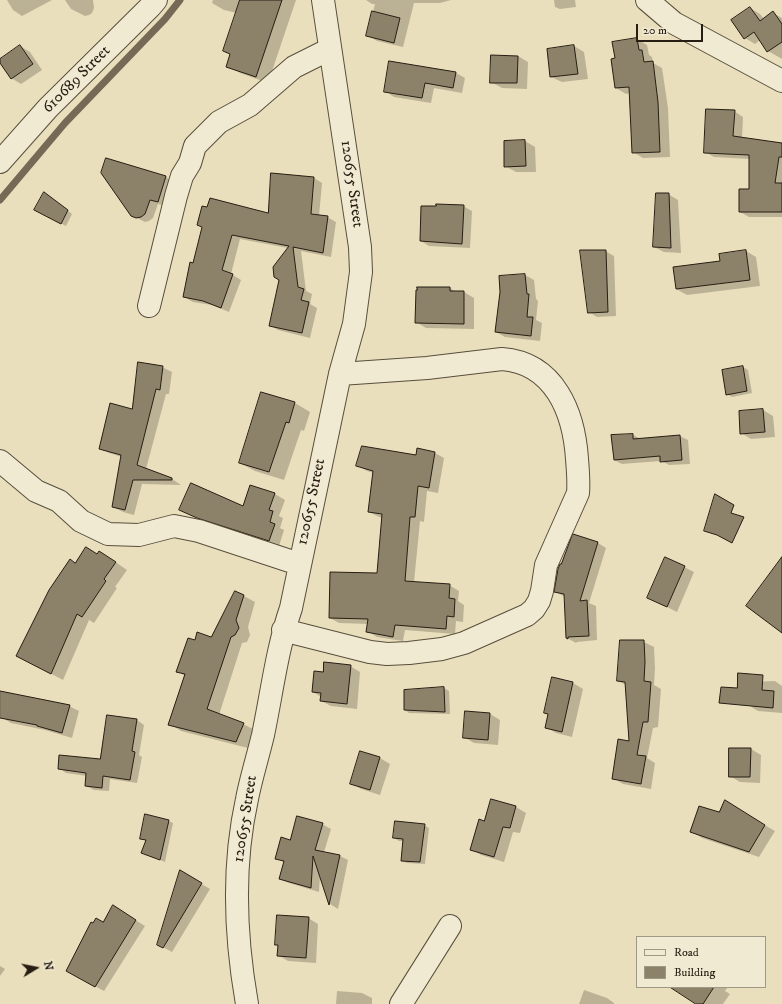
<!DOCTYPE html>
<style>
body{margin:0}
#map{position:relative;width:782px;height:1004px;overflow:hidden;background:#eadfbc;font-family:"IM FELL DW Pica",serif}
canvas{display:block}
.legend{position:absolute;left:636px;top:936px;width:130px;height:52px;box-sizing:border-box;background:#f1ead3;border:1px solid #a09886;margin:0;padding:5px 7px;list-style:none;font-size:12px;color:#271d12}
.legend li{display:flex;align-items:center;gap:8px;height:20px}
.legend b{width:20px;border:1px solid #a09886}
.north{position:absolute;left:16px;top:948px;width:40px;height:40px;-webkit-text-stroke:3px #f1ead3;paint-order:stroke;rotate:80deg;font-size:11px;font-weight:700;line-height:16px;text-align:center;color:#271d12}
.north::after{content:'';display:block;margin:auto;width:14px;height:18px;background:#271d12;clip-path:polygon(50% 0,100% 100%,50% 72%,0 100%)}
.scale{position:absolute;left:636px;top:24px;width:67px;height:18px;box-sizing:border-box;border:2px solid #271d12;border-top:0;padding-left:5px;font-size:12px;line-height:14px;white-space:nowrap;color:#271d12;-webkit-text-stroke:3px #f1ead3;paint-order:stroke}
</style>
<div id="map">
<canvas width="782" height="1004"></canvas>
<ul class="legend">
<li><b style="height:5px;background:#f1ead3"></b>Road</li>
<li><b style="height:11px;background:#8c826a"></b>Building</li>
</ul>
<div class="north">N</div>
<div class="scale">20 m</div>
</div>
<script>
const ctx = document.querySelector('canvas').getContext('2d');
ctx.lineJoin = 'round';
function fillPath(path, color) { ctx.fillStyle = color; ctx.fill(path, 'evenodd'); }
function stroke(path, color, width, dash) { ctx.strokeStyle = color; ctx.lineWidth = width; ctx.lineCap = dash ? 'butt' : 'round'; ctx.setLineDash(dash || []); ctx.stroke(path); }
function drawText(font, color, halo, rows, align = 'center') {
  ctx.font = font + ' "IM FELL DW Pica",serif'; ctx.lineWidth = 3; ctx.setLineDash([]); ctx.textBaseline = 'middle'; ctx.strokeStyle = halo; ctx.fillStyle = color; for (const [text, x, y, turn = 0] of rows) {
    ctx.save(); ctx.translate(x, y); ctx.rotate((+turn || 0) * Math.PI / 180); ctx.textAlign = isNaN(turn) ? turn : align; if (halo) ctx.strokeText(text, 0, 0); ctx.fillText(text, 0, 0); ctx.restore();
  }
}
const shadow = new Path2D(`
 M7 0H52L22 16 13 10Z
 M65 0H93L94 8 92 13 89 15 85 16 71 9Z
 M213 0H296L268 83 240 73 227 66 231 55 237 13 224 10 212 3Z
 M366 0H451L440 3H414L403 47 377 41 367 35 375 4H372Z
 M554 0H575L576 7 560 9 555 7Z
 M750 8 760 14 764 19 773 13 782 18V59L768 51 760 40 755 44 745 38Z
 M637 39 647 45 649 55 652 57 653 63 662 68 668 108 670 157 643 158 633 152 630 93 626 94 616 88V59Z
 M20 46 30 52 42 70 21 84 11 78 0 61Z
 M574 46 584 52 588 79 562 82 551 77 548 50Z
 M518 56 528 62 527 89 502 88 491 82Z
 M456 73 465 78 462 93 434 88 431 103 394 97 385 91Z
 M734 111 743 117 742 138 782 144V217H749L740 212 750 190V159L714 157 705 152Z
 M525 141 535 147 536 172H516L505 166Z
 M166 177 173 182 166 206 158 204 153 218 149 221 145 222 131 215Z
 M314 178 322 183 319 216 327 217 336 222 331 257 301 251 306 291 312 294 310 304 317 308 310 338 278 330 270 325 288 248 240 239 231 274 241 280 229 312 212 305 193 302 184 297 194 264 203 227 269 215Z
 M45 193 72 214 66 226 36 210Z
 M668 194 678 200 681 253 664 252 654 247Z
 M463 206 472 211 470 248 429 246 421 241Z
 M605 251 614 256 616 316 597 317 589 312Z
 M746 251 756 257 760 286 687 295 676 289 721 262Z
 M525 275 534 280 536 299 538 301 536 320 542 323 540 341 505 337 496 332Z
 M418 288H450L456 292H464L474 298V329L426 328 416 322Z
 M162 367 172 372 169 394H166L146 469 172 479 181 485 142 484 134 515 123 512 113 507 122 457 109 453 100 448 133 410Z
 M743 367 748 370 752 393 732 397 727 394Z
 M261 393 295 403 310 412 304 431 301 430 284 480 255 471 240 463Z
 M763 410 773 416 775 437 751 439 741 433 740 411Z
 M633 435 641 439 680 436 688 440 690 464 669 465 661 461 622 464 614 460Z
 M435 453 444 458 438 493 427 491 424 522 420 521 414 582 449 585 459 591 458 601 464 605 463 622 456 621 455 634 405 630 403 641 377 637 367 631 369 624 339 623 330 618 378 574 383 518 379 517 369 512 374 473 367 471 357 465Z
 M275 494 285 500 279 516 283 518 280 528 284 530 279 546 208 523 180 509 244 507Z
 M598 543 606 548 589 603 596 606 597 640 577 642 576 643 567 638 565 597 556 592Z
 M98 555 111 559 127 570 115 587 117 588 94 623 89 620 63 680 29 662Z
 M684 567 694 572 677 612 649 598Z
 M244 596 255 602 248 627 250 635 247 642 242 643 219 715 243 724 255 730 248 748 181 731 170 724 185 676 177 671 195 641 212 638Z
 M644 642 654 647 655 668 654 685 661 689 658 727 653 728 647 758 655 763 651 789 623 784 613 778 630 742 626 685 618 681Z
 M350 666 360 672 357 709 331 706 321 701V697L313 692 324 673Z
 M553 678 573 683 583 689 572 737 556 733 546 727 549 715 545 713Z
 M775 681 782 686V713L758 711 748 705 750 682Z
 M444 688 449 691 450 714 409 713 405 710Z
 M0 696 69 706 79 711 72 738 45 730 11 723 1 717Z
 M466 712 490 714 500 720 498 745 474 743 464 737Z
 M137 720 144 725 139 755 142 757 137 783 110 779 109 791 94 790 86 786 87 776 66 773 59 768 100 760Z
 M751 749 761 755 760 783 740 782 730 776Z
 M361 752 380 758 390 764 380 795 361 789 351 783Z
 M492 800 516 807 526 813 520 833 513 832 504 862 481 855 471 849 485 822Z
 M730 805 775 831 759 857 702 838 692 832Z
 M168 821 173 823 165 862 142 853 146 841 141 838Z
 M322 824 331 829 324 852 340 856 348 860 338 909 330 904 320 875 319 892 289 883 280 879 285 863 276 858 291 841Z
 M424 825 429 828 425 864 407 863 402 861 404 841H399L394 838Z
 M180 871 210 889 172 952 159 945Z
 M122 912 145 926 104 991 76 976 103 923Z
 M308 918 318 924 316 963 288 961 278 955 279 946 276 944Z
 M0 966 5 969 0 976Z
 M686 987H728L725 991 730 994 723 1004H698Z
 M584 990 607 998 614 1003V1004H579Z
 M337 991 362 993 372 998V1004H336Z`);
const stream = new Path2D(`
 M0 200 65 123 165 19 180 0`);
const building = new Path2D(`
 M240 0H282L256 77 226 67 230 54 223 51Z
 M750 7 760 21 773 11 782 24V42L767 52 754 32 744 39 731 20Z
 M372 11 400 18 394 43 366 36Z
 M637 38 639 50H642L644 62 653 61 658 102 660 152 632 153 629 87 615 88 611 59 615 58 612 42Z
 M20 45 33 64 11 79 0 63V59Z
 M574 45 578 74 550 77 547 49Z
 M491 55 518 56 517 83H490Z
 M389 61 456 72 453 88 425 83 422 98 384 92Z
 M706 109 735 110 733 136 782 143V157H779L775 183H782V212H739V189H749V155L704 153Z
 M525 140 526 166 504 167V141Z
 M106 158 166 176 158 202 150 200 145 214 141 217 136 218 131 216 101 173Z
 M271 173 314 177 311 214 328 216 323 253 293 247 298 287 304 289 301 300 309 302 302 333 269 326 279 280 274 277 273 267 289 246 232 235 222 270 233 274 221 308 203 301 183 297 190 262 193 263 202 227 197 225 202 206 207 207 210 198 268 213Z
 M44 192 68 210 61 224 34 210Z
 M656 193H669L671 248 653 247Z
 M436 204 464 205 462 244 420 241 421 206H436Z
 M580 250H606L608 312 588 313Z
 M746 250 750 280 676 289 673 267 720 261 719 254Z
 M525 274 527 294H529L527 317H533L531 336 495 332 500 292 499 276Z
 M417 287H450V291H464V324L415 323 416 290H417Z
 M138 362 163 366 160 390 156 389 137 465 172 478V480H133L125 510 112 507 121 455 99 449 110 403 132 409Z
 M743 366 747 391 726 395 722 370Z
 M261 392 295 402 289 423 286 422 269 472 239 463Z
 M763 409 765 432 740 434 739 411Z
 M633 434V439L680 435 682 460 660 462V456L614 460 611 435Z
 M362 446 416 455 417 448 435 452 429 488 418 486 415 517H410L405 581 450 584 449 598 455 599 454 617 447 616 446 629 395 625 393 637 366 632 368 619 329 618 330 572 377 573 382 514 368 512 373 471 356 466Z
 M191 483 243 506 250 485 275 493 269 510 273 511 270 522 275 524 269 541 197 518 179 510Z
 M715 494 734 505 731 513 744 517 732 543 717 535 704 531Z
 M573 534 598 542 580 601 587 600 589 636 568 637V639L566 638 564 594 554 592 558 569 560 564H561Z
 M86 547 97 554 99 551 116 562 104 579 106 581 82 617 77 614 51 674 16 656 49 590 70 559 75 563Z
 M665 557 685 566 667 607 647 598Z
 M782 557V633L746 606Z
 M235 591 244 595 236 620 239 628 235 635 231 637 207 709 244 723 236 742 168 725 185 674 176 672 188 638 195 640 197 632 211 637Z
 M620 640H644L645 662 644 681 651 682 648 722H643L637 755 646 756 641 784 612 779 618 739 629 741 625 682 617 681Z
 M324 662 351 665 347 704 320 701 321 693 312 692 314 671 323 672Z
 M738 673 763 675 762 690 774 691 773 708 719 703 721 687 737 688Z
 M552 677 573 682 562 732 545 728 548 714 544 713Z
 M444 687 445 712 404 710V690Z
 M0 691 70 705 62 733 37 726V725L0 718Z
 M465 711 490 713 488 740 463 738Z
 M107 715 137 719 132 751 135 752 130 780 103 776 102 788 85 786 86 773 58 769 59 755 100 759Z
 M729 748H751L750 777H729Z
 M360 751 380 757 370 790 350 784Z
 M491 799 516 806 510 828 503 827 494 857 470 850 479 819 484 821Z
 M725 800 765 825 749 852 690 832 699 806 719 812Z
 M145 814 169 820 160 860 141 853 146 840 140 839Z
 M297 816 323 823 315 850 340 855 329 905 313 856 311 888 279 879 284 861 275 859 281 837 290 840Z
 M395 821 425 824 420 862 401 861 403 839 393 838Z
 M180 870 202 883 163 948 157 945Z
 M113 905 136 920 95 987 66 971 91 922 93 923 96 918 103 922Z
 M277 915 309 917 306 958 277 956 278 945H275Z
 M670 987H714L703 1004H696Z`);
const minor = new Path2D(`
 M647 0 674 23 782 81
 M0 162 48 108 150 7 156 0
 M149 306 176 196 182 176 190 163 195 146 219 122 250 105 294 67 330 49
 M0 461 36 491 59 501 81 521 108 534 139 535 174 526 199 531 299 564
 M283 630 370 652 387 654 409 653 442 649 464 643 527 615 534 609 539 601 542 591 546 565 578 493C579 482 578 471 577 459 574 413 555 363 502 359L427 368 340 374
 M247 1004C235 936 232 867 247 799 251 778 258 756 263 735 272 692 277 649 291 608L340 374 354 324 361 272 360 247 323 0
 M401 1004 450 926`);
const streetNames = [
 ["610689 Street",77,80,-45],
 ["120655 Street",351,184,82],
 ["120655 Street",312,502,-78],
 ["120655 Street",246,819,-81]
];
fillPath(shadow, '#0003');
stroke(stream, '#746a55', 7);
fillPath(building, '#8c826a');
stroke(building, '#271d12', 1);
stroke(minor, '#584e3c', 24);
stroke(minor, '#f1ead3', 22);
drawText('16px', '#271d12', '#f1ead3', streetNames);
</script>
